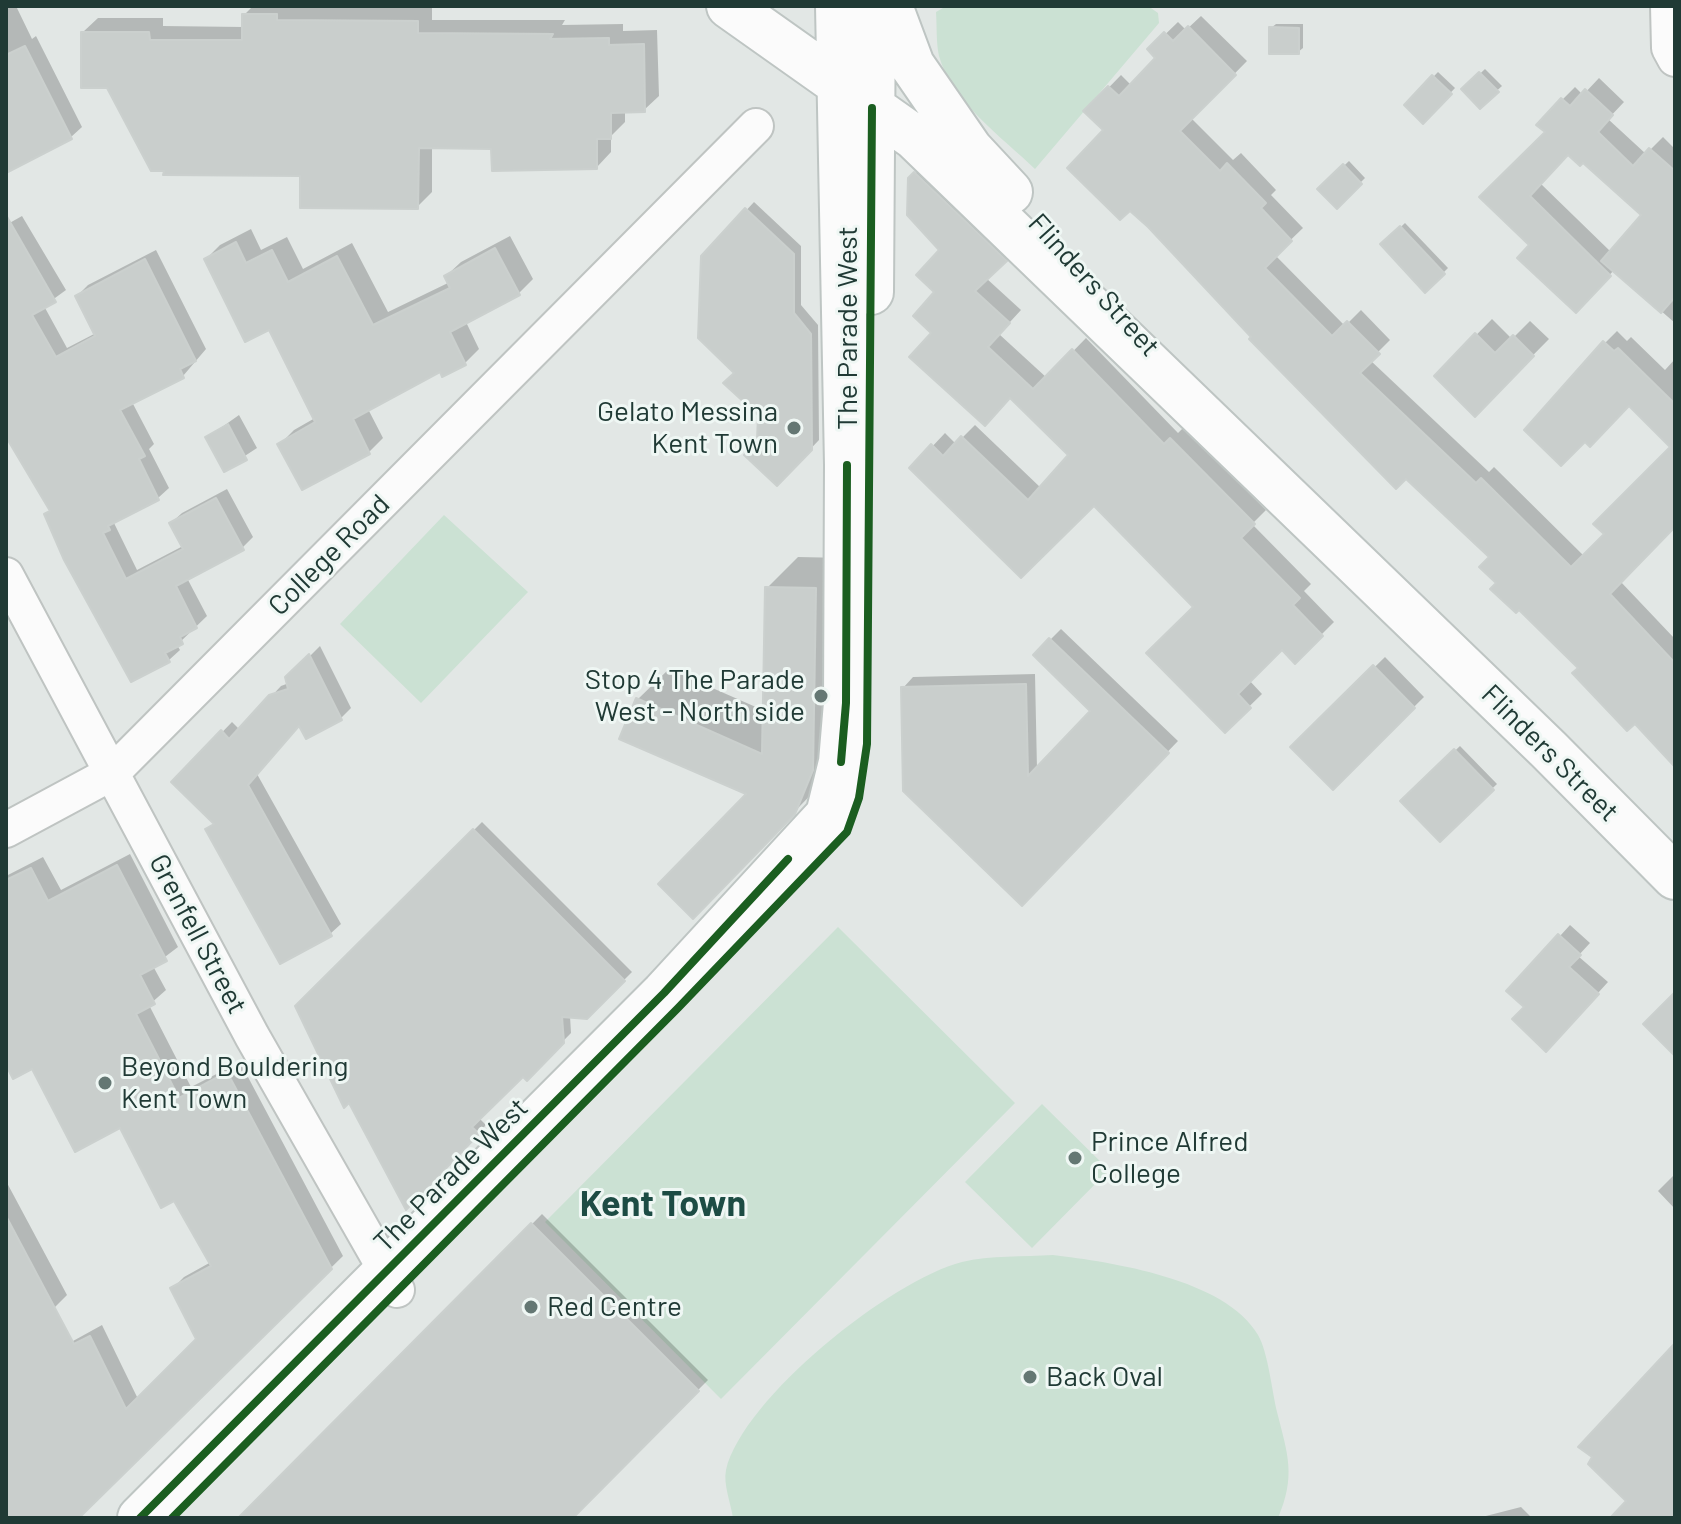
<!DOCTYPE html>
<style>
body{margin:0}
#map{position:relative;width:1681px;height:1524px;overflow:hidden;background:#e2e7e5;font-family:Barlow,sans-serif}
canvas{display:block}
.frame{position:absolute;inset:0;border:8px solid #203a35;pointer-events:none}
</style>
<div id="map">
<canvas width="1681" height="1524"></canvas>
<div class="frame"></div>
</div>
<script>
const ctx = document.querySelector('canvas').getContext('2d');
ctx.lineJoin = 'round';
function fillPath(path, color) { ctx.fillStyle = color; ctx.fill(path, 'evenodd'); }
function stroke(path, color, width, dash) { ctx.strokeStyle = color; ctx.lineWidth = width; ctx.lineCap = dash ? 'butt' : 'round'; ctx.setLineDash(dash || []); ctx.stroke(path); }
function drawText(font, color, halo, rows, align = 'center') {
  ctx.font = font + ' Barlow,sans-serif'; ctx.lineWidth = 6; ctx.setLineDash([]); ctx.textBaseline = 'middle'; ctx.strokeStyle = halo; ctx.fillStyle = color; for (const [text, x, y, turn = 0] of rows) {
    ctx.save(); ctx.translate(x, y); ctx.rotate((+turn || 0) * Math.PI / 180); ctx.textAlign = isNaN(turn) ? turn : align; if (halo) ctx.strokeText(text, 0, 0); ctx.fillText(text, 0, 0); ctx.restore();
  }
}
const green = new Path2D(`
 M1148 6 1158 13 1159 23 1035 169C1002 137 952 102 939 56 936 42 937 26 936 12L943 8Z
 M444 515 528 592 421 703 340 624Z
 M838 927 1015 1103 721 1399 545 1222Z
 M1042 1104 1109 1170 1032 1248 965 1182Z
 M1053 1255C1111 1262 1226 1279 1258 1335 1268 1352 1272 1391 1277 1412 1288 1455 1296 1476 1278 1518H733C731 1504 723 1484 726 1470 743 1398 891 1280 962 1262 990 1255 1024 1257 1053 1255Z`);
const shadow = new Path2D(`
 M6 6H16L32 39 36 36 82 127 71 137 6 170Z
 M253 6 432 7V20H565L562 25 623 24V31L657 30 659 96 644 110 625 111V122L611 136V152L597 167 493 147 432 146V192L417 207 302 174 83 32 98 18H163V26L244 27V15Z
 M1201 16 1247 61 1191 118 1233 160 1241 153 1276 190 1271 195 1303 228 1275 255 1345 326 1361 310 1390 340 1370 360 1489 472 1494 467 1584 556 1606 534 1673 447 1605 343 1617 331 1627 341 1631 337 1665 370 1675 359V525L1620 581 1675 639V763L1519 607 1499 583 1492 557 1254 337 1130 208 1106 130 1086 111 1121 75 1132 86 1158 58 1150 49 1178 22 1186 30Z
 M1276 24H1303V48L1298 52 1271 28Z
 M1485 69 1502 86 1480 106 1464 89Z
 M1438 72 1455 88 1423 122 1406 105Z
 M1599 78 1624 102 1608 119 1646 154 1663 137 1675 149V323L1614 270 1588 299 1482 197 1547 132 1563 99 1575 87 1583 95ZM1569 152 1583 160 1644 215 1611 252 1540 183Z
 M928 161 1018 248 986 278 1021 310 999 334 1047 378 1086 338 1178 433 1184 427 1266 510 1252 524 1311 584 1304 591 1334 622 1295 661 1282 648 1249 680 1262 694 1225 730 1196 606 1094 503 1021 575 912 468 945 433 956 444 975 425 1041 488 1071 455 1010 396 934 333 942 250 910 179Z
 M1349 161 1365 178 1337 206 1320 189Z
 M754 202 801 246V305L818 325 819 440 777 484 759 441 760 414 737 373 703 257Z
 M22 216 66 290 44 306 67 348 96 333 77 296 88 285 156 250 206 349 183 376 132 402 154 444 149 449 169 488 158 498 114 523 137 570 183 546 171 523 182 513 227 489 253 537 242 548 187 578 207 616 177 645 180 650 169 660 132 680 46 515 52 509 6 432V225Z
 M1405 223 1448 268 1426 290 1383 244Z
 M251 229 261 250 287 237 303 269 352 243 388 312 450 282 446 276 461 262 510 236 533 279 519 293 466 322 479 349 465 363 441 370 368 409 383 438 369 452 280 444 294 430 315 418 269 327 206 259 220 245Z
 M1492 319 1512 339 1530 321 1549 339 1475 414 1436 376Z
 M239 415 257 448 225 469 208 437Z
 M798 557 846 558 825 780 724 885 749 794 638 699 669 669 765 711 767 588Z
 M1061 629 1178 741 1022 903 903 688 913 677 1035 674 1037 769 1093 711 1035 655Z
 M320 646 351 708 341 718 300 724 257 774 341 924 330 934 208 829 215 822 174 782 232 722 240 730 281 686 289 683 288 678Z
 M1385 657 1424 697 1333 787 1293 747Z
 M1460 746 1497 784 1440 839 1403 801Z
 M482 822 632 972 587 1017 570 1016 571 1033 527 1078 523 1074 479 1118 486 1125 407 1207 298 1006Z
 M130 854 178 947 153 966 166 990 149 1005 191 1087 240 1062 343 1256 76 1518H6V1378L102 1325 138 1399 198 1339 172 1289 184 1277 211 1262 175 1198 121 1125 33 1066 6 1061V876L43 857 61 890Z
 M1570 925 1590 943 1578 956 1608 982 1557 1038 1526 1007 1560 936Z
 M1675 1174V1209L1658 1191Z
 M6 1181 67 1295 55 1307 6 1331Z
 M542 1214 708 1380 571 1518H241Z
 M1521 1507 1532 1518H1478Z`);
const building = new Path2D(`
 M242 14H277V20L418 21V33L553 34 550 39 609 38V45L644 44 645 112 611 113V139H597V169L492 171 491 149 419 148 418 209 300 208V176L163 175 164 171H151L107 88H81V32H149L150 40H242Z
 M1188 26 1236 75 1180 131 1220 171 1227 163 1266 203 1261 208 1292 241 1265 268 1332 336 1347 321 1380 354 1360 373 1476 483 1481 478 1571 567 1604 534 1593 524 1670 447 1629 406 1590 447 1585 442 1561 466 1524 430 1603 341 1614 351 1618 348 1675 404V527L1610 594 1675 663V767L1635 724 1627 731 1572 673 1578 668 1519 610 1516 613 1490 589 1496 583 1479 567 1489 557 1406 479 1396 489 1249 339 1251 337 1148 227 1130 211 1120 220 1067 168 1103 130 1083 111 1108 86 1119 96 1155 58 1147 49 1164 32 1173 41Z
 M1269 27 1299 28V54H1269Z
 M25 46 72 139 6 173V55Z
 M1479 72 1499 92 1480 109 1461 89Z
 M1432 75 1452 94 1423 124 1404 105Z
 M1585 89 1613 115 1598 132 1633 166 1649 148 1675 171V297L1661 313 1601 261 1641 215 1583 163 1580 166 1568 155 1530 196 1611 276 1576 313 1517 258 1529 245 1479 197 1545 132 1536 125 1561 98 1570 106Z
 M1343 164 1362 184 1337 209 1317 189Z
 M914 172 1007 261 975 291 1010 323 988 347 1033 389 1072 349 1164 444 1170 438 1255 524 1241 538 1300 598 1293 605 1323 636 1295 664 1282 650 1238 694 1251 708 1225 733 1146 653 1193 607 1094 506 1021 578 909 468 931 444 943 456 961 436 1028 500 1068 455 1010 398 985 426 909 357 931 333 913 316 934 292 916 275 939 250 907 215 908 178Z
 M745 208 794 254V313L811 334 812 450 777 486 744 455 757 440 758 415 723 383 734 373 698 338 701 256Z
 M6 215 56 302 32 315 56 357 95 336 75 296 145 259 196 361 180 369 184 378 120 410 145 456 139 459 159 500 108 526 110 530 103 533 126 579 183 549 169 523 216 498 244 550 176 586 197 628 180 637 183 644 165 653 170 662 131 682 64 560 44 514 50 511 6 437Z
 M1400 226 1445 274 1425 293 1380 244Z
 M236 242 246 263 272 250 288 282 337 256 373 325 450 288 444 276 495 248 520 295 450 332 466 365 442 377 440 372 353 419 370 454 302 490 277 444 315 422 269 330 245 342 204 259Z
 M1475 333 1495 353 1513 335 1534 356 1475 417 1434 376Z
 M228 424 247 460 224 472 205 437Z
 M765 587 816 588 813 770 795 814 693 919 658 884 746 794 619 739 636 698 762 754Z
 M1049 638 1169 753 1022 906 903 791 901 687 1026 684 1028 776 1090 711 1033 655Z
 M309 654 342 720 306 739 299 726 248 785 332 936 280 964 205 829 214 824 171 782 221 730 229 739 269 695 288 689 285 677Z
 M1373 665 1415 708 1333 790 1290 747Z
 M1454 749 1494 790 1440 842 1400 801Z
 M473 829 625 981 587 1019 562 1017 564 1043 527 1081 523 1077 472 1127 479 1134 406 1210 349 1103 344 1108 295 1006Z
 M117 865 167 961 140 975 155 1004 136 1014 179 1098 227 1072 332 1269 79 1518H6V1216L74 1344 90 1336 126 1409 196 1339 170 1288 211 1266 174 1201 161 1208 120 1128 75 1152 32 1069 13 1079 6 1065V880L31 868 48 901Z
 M1558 934 1581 955 1569 967 1599 994 1546 1052 1512 1019 1524 1007 1506 991Z
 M1675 992V1056L1643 1024Z
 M531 1223 699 1391 573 1518H238Z
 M1675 1343V1518H1610L1626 1501 1588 1464 1592 1457 1578 1447Z`);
const street = new Path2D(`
 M1668 6 1669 48 1675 59
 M6 575 252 1036 397 1290
 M6 830 112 773 756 126`);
const secondary = new Path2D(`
 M729 6 914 137 1549 750 1675 877
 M890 6 912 65 970 149 1010 192
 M871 292 873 6
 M140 1518 664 993 828 815 841 762 846 703 847 465 838 6`);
const cycleway = new Path2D(`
 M841 762 846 703 847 465
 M140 1518 664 993 788 859
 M172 1518 678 1008 847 832 859 798 867 744 872 108`);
const markers = [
 [794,428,8,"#647773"],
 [821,696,8,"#647773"],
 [105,1083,8,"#647773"],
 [1075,1158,8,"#647773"],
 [531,1307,8,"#647773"],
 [1030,1377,8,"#647773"]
];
const streetNames = [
 ["Flinders Street",1094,285,48],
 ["The Parade West",848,328,-90],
 ["College Road",329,555,-45],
 ["Flinders Street",1550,753,45],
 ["Grenfell Street",198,934,62],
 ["The Parade West",451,1175,-45]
];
const poiNames = [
 ["Gelato Messina",778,412,"right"],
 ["Kent Town",778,444,"right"],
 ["Stop 4 The Parade",805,680,"right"],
 ["West - North side",805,712,"right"],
 ["Beyond Bouldering",121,1067],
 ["Kent Town",121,1099],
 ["Prince Alfred",1091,1142],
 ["College",1091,1174],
 ["Red Centre",547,1307],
 ["Back Oval",1046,1377]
];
const districtNames = [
 ["Kent Town",663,1204]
];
fillPath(green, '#cbe1d3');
fillPath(shadow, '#0003');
fillPath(building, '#c9cecc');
stroke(building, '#cbd0ce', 2);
stroke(street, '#bfc4c2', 38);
stroke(secondary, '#bec5c3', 48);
stroke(street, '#fbfbfb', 34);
stroke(secondary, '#fbfbfb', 44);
stroke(cycleway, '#1b5e20', 8);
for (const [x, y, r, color] of markers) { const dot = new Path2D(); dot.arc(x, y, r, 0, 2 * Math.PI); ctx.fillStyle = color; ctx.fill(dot); stroke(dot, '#eff7f4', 3); }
drawText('28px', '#203a35', '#eff7f4', streetNames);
drawText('28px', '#203a35', '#eff7f4', poiNames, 'left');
drawText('bold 36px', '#1d4c44', '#eff7f4', districtNames);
</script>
